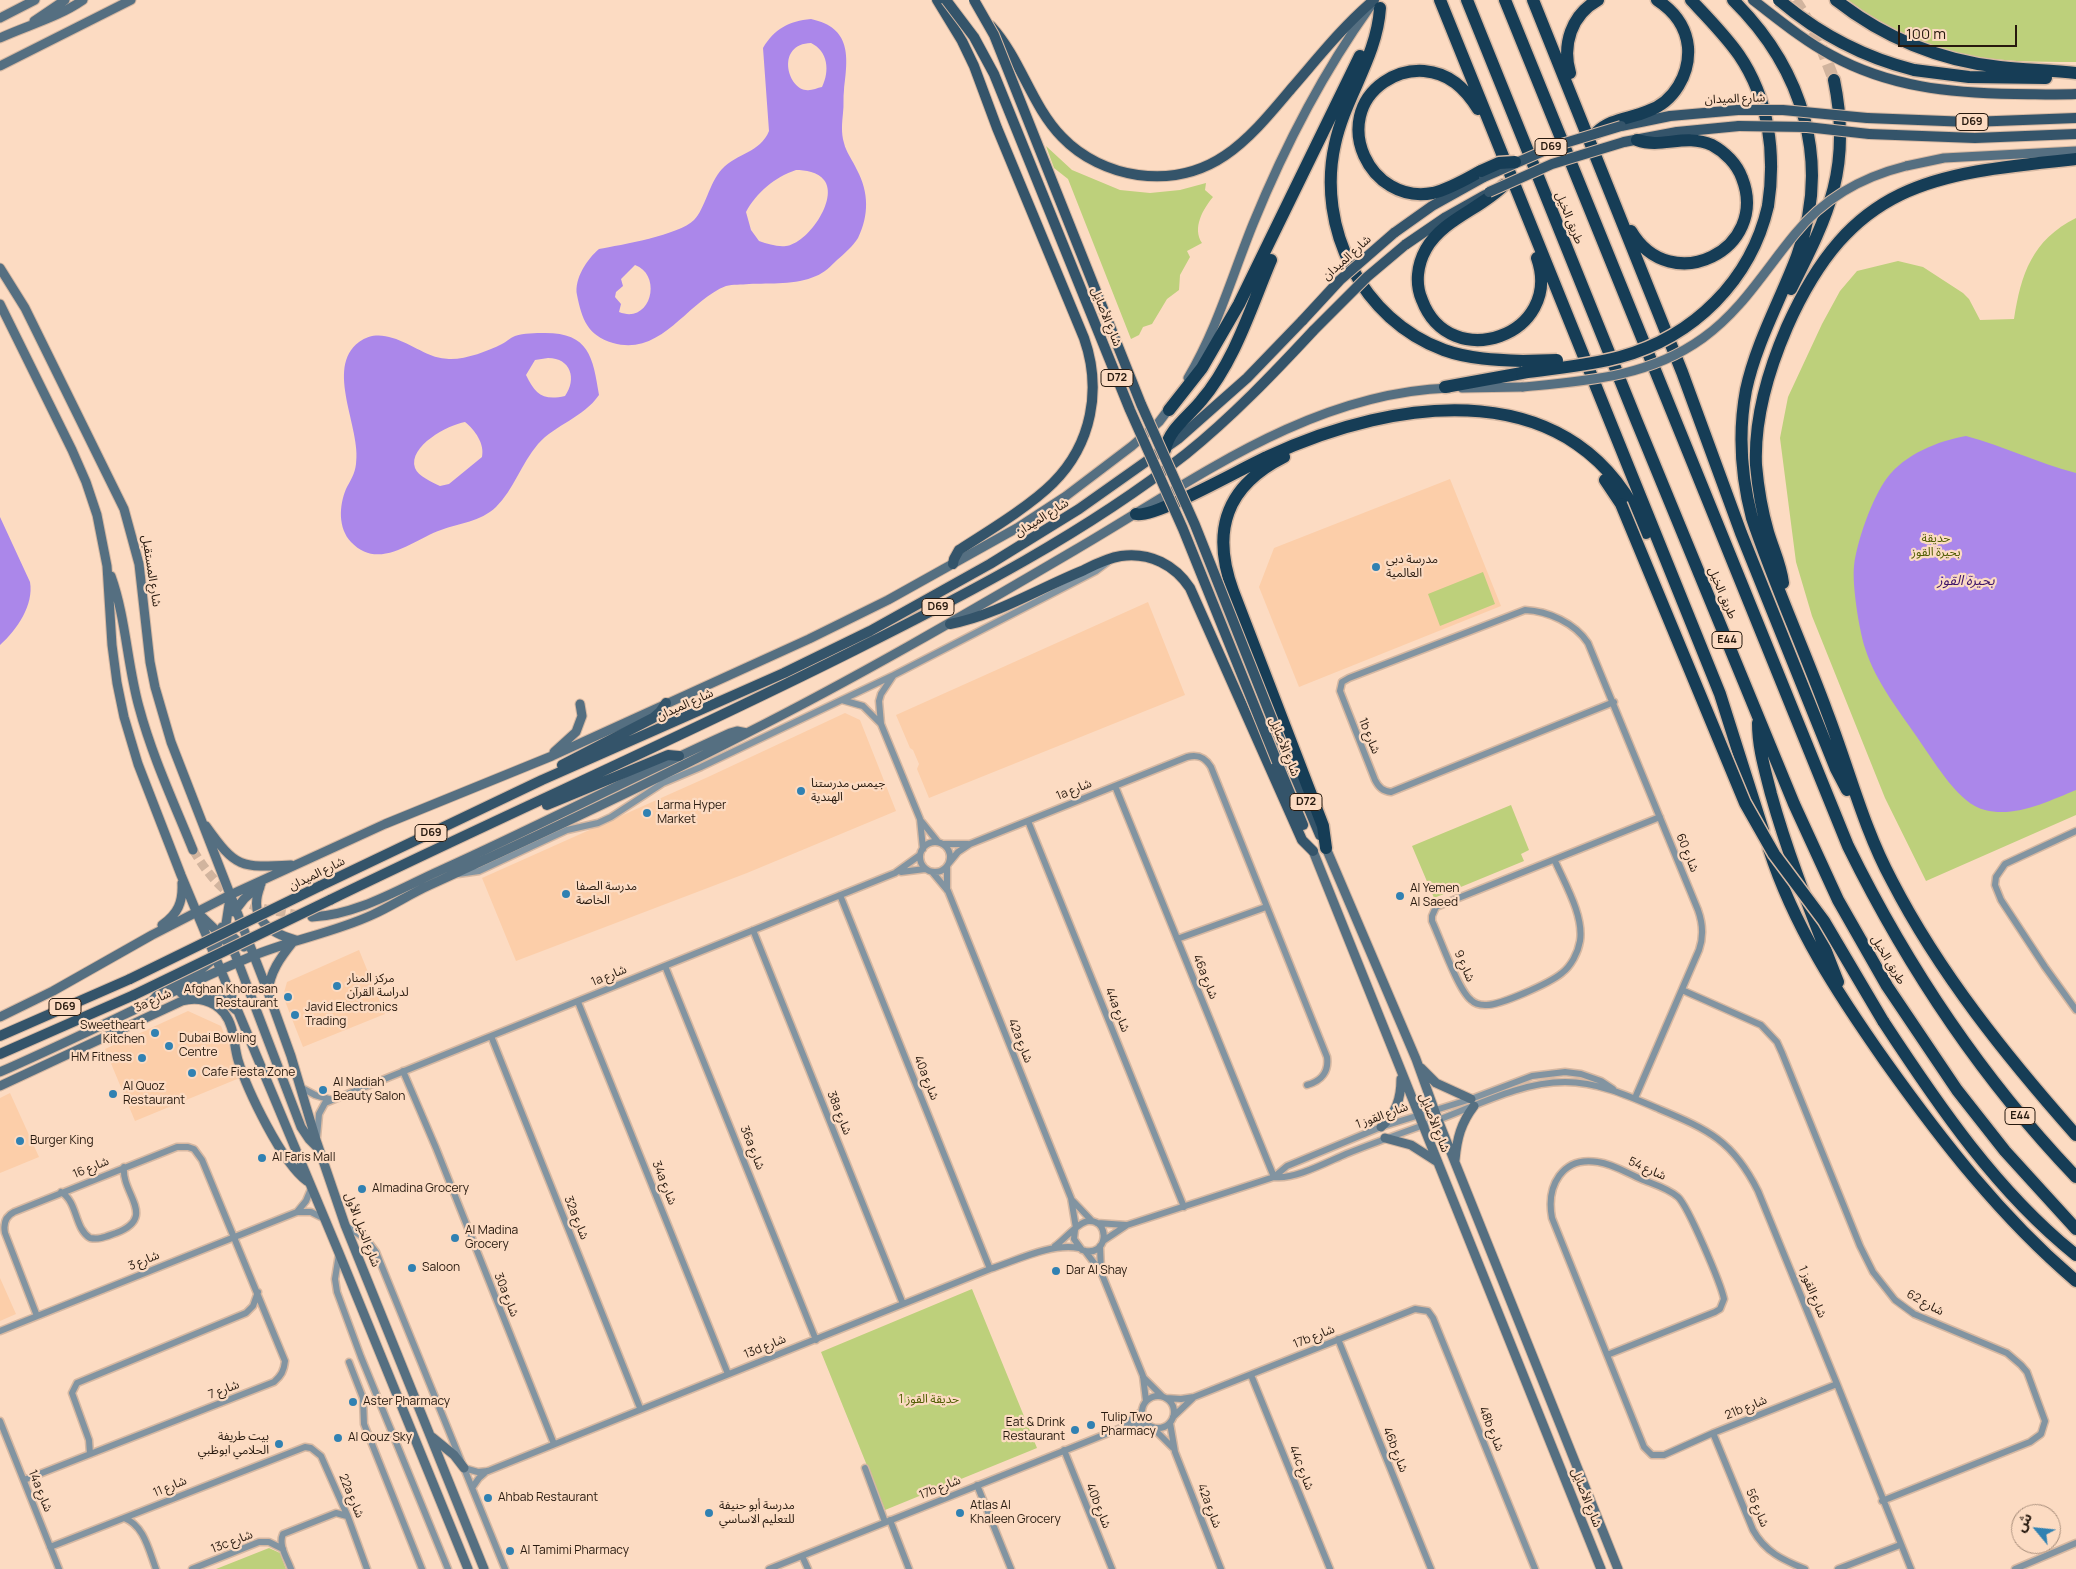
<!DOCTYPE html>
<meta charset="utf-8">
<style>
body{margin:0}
#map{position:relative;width:2076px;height:1569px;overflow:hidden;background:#fcdbc2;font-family:Manrope,"Noto Sans Arabic",sans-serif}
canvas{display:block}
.north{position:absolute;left:2011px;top:1504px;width:50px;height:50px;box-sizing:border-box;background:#fcdbc2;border:1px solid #a78d7a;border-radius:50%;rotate:298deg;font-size:14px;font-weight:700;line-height:20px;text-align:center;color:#27190e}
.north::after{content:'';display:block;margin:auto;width:18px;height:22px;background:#3081b2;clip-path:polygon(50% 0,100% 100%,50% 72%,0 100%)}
.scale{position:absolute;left:1898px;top:25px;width:119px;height:22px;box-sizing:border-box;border:2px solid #27190e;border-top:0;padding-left:6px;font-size:15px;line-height:18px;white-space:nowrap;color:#27190e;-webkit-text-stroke:4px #fcdbc2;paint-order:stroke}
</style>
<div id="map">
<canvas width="2076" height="1569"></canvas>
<div class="north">ش</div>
<div class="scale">100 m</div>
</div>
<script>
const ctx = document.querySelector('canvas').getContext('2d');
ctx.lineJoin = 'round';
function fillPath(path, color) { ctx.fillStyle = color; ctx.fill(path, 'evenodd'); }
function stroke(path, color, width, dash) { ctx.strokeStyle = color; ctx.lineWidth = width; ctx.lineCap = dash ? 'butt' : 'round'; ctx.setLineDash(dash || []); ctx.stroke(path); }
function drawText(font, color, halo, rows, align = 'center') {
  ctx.font = font + ' Manrope,"Noto Sans Arabic",sans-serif'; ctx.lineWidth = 4.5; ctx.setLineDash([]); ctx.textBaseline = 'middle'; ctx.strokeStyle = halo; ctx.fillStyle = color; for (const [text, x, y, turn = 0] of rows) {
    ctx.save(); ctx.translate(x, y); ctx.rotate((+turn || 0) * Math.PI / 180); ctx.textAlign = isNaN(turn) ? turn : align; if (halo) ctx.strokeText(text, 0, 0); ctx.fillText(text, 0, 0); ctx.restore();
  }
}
const built = new Path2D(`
 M1450 479 1501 606 1299 687 1259 587 1274 548Z
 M1148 602 1185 695 929 798 917 769 919 764 913 750 910 748 896 715Z
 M845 713 860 720 896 811 747 873 516 961 482 878 708 777Z
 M359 950 385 1014 303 1047 283 996 287 982Z
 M188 1011 221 1026 242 1077 135 1121 105 1049Z
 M10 1093 39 1157 0 1173V1098Z
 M0 1278 16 1314 0 1321Z`);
const green = new Path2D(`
 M1848 0H2076V62C2037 62 1996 62 1958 53 1919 44 1880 24 1848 0Z
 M1046 146 1072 170 1120 190 1150 193 1180 190 1206 183 1205 190 1213 197C1203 209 1192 228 1202 243L1187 251 1190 257 1180 275 1179 290 1167 299 1152 324 1143 327 1139 335 1131 339 1068 179 1054 168Z
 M2076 218V815L1926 881 1885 798 1812 616 1796 562 1780 438 1788 397 1822 324 1840 291 1857 271 1898 261 1923 267 1963 293 1969 299 1980 320 2014 319C2021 274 2032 240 2076 218Z
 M1483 572 1495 604 1440 626 1428 594Z
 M1511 805 1529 850 1521 854 1524 861 1434 898 1412 846Z
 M972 1289 1037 1448 885 1510 821 1352Z
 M269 1548 280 1553 286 1569H216Z`);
const water = new Path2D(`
 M811 19C852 28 848 57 844 90 843 98 844 105 843 113 842 123 841 133 844 143 846 152 853 161 857 170 869 193 869 215 858 238 853 246 844 254 837 260 831 266 824 273 816 276 796 285 770 283 749 284 741 285 733 284 726 286 687 301 662 357 613 343 587 335 582 319 577 295 574 279 587 259 599 249 621 245 679 235 694 220 705 209 709 183 722 169 737 153 760 153 769 131L763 48C774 29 789 21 811 19ZM811 43C828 51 830 71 822 87 817 88 811 91 806 90 787 88 776 44 811 43ZM796 170C805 170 818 172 824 180 839 199 807 244 786 246 777 247 768 244 759 241L751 230 746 212C756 193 775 177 796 170ZM635 265C663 275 651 325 619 312L621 304 615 297 616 292 623 286 621 279Z
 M545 333C589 333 593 357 599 395 583 418 556 424 538 444 521 464 514 489 496 507 480 522 460 523 441 530 414 539 379 572 351 542 338 528 339 506 346 489 350 481 355 474 356 464 362 429 324 368 359 342 383 324 411 348 433 356 438 358 446 359 451 359 467 359 488 351 502 344 506 342 510 338 515 336 524 333 535 333 545 333ZM548 358C571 358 577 379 565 396 543 401 535 394 526 375L535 360ZM465 422C475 430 485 444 482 457L449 484 440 486C432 482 418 476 415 468 408 446 448 425 465 422Z
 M1966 436C2003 446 2038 463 2076 473V790C2049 801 2015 818 1985 810 1959 804 1936 764 1921 743 1901 713 1876 683 1865 648 1859 629 1852 585 1854 566 1857 541 1872 498 1887 478 1905 454 1938 441 1966 436Z
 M0 517 30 582C34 605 17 630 0 645Z`);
const secondaryTunnel = new Path2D(`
 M193 850C224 900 243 907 300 915`);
const highwayTunnel = new Path2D(`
 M1795 0 1817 36 1834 80`);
const street = new Path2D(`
 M893 676 881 694 879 701 881 724 920 819 923 849
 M842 700 863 706 881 724
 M1614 702 1391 792C1383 791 1379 788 1375 780L1340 691 1342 682 1349 678 1525 610C1548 611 1575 623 1588 643L1698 910C1703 924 1704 936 1699 950L1635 1098
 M1115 786 1274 1177
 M1028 821 1184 1207
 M922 822 938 842
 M2076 831 2005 864 1996 877 1995 885 2001 900 2045 967 2076 1010
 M920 857a15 15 0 1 1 30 0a15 15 0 1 1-30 0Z
 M944 844H968
 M1555 861C1565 884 1584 916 1580 941 1578 953 1571 966 1562 973 1550 983 1499 1006 1485 1005 1480 1005 1474 1003 1471 1000 1458 990 1440 938 1432 921V916L1436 907 1660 817
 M949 863 958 852 970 844 1187 757C1198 754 1205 757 1211 767L1327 1057C1329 1071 1322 1081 1307 1085
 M947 867V890
 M901 872 925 869
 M933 873 948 891 1071 1198 1076 1228
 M458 874 479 871 567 830 598 823 611 817 663 783 701 767 894 675 1096 571 1108 562
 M840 895 990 1269
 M753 930 903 1304
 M1177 939 1266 907
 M665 966 816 1340
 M1682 990 1761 1025 1777 1042 1782 1053 1860 1246 1873 1272 1895 1300 1914 1314 2007 1353 2021 1365 2027 1372 2045 1421 2041 1434 2030 1442 1882 1501
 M578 1002 728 1374
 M491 1036 640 1408
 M403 1071 436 1148 554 1444
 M300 1087 315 1095 332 1100
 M317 1137 319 1114 325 1103 895 873 920 855
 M1274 1177 1287 1166 1381 1127 1471 1099 1532 1076 1565 1072 1581 1074 1601 1081 1613 1089
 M61 1192C78 1202 74 1228 90 1238 100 1240 107 1236 116 1233 158 1217 121 1194 124 1167
 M1073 1201 1092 1221
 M297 1212 306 1201 311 1189
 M1097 1223 1126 1225
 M345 1225 367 1240 376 1252 505 1569
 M1103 1241 1127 1225 1274 1177C1294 1180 1327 1162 1346 1154 1376 1142 1407 1131 1438 1120 1478 1105 1521 1082 1565 1082 1598 1082 1629 1096 1659 1109 1709 1130 1733 1141 1758 1191L1837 1384 1911 1569
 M1055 1246C1064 1240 1079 1221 1089 1221 1111 1220 1108 1259 1082 1250L1074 1239 1075 1230
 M1100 1246 1101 1271
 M1085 1251 1101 1272 1143 1376 1146 1401
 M339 1254 335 1279 337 1292 361 1357 448 1569
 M0 1331 297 1212H311L323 1218
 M1338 1339 1431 1569
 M1607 1355 1715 1312 1720 1309 1724 1299C1721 1284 1688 1206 1678 1197 1668 1188 1653 1184 1641 1179 1627 1173 1613 1164 1598 1162 1562 1156 1546 1186 1552 1218L1644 1447 1652 1455H1664L1713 1433 1837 1384
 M349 1362 363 1398 364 1424 422 1569
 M1251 1375 1330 1569
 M1143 1377 1162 1396
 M1142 1412a16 16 0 1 1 32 0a16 16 0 1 1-32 0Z
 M1166 1398 1181 1399 1194 1397 1415 1309 1428 1311 1433 1318 1535 1569
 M1173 1417 1193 1398
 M0 1421 59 1569
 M1170 1423 1175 1452 1221 1569
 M1122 1427 1142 1411
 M1154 1429 1173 1448
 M1713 1433 1753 1530C1765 1552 1783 1560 1805 1569
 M1064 1450 1112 1569
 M90 1454 89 1440 72 1393 77 1383 246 1313 253 1306 258 1292
 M464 1468 478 1472 488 1471 990 1269C1018 1260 1050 1243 1079 1248
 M865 1468 885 1522
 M24 1480 274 1382C281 1376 284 1371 285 1361L202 1160 194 1149 188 1147H177L14 1212C6 1216 3 1223 5 1233L37 1316
 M977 1485 1011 1569
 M472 1488 479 1478 487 1471
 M124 1518C144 1525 149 1551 156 1569
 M890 1520 909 1569
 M50 1547 305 1447 311 1448 321 1456 348 1517 367 1569
 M802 1556 808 1569
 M192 1569 259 1542H269L283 1549
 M291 1569C287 1558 278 1545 283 1534L336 1513 347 1516
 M769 1569 1121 1428 1137 1425H1148
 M1838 1569 1900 1545
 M2015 1569 2076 1543`);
const secondary = new Path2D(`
 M0 18 35 0
 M34 21 65 0
 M0 38C28 25 57 18 83 0
 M0 66 131 0
 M1906 166 1944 158 2076 151
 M0 268 25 308 124 509 139 564 150 662 155 687 171 742 268 992 291 1056 316 1140 345 1225 484 1569
 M0 304 72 450 86 482 97 515 107 566 112 645 117 683 124 717 138 764 181 875 339 1253 468 1569
 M1188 378C1217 329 1232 276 1253 224 1284 148 1322 74 1370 7
 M1462 388 1523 387
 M111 576C126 618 127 664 139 707 152 756 174 803 193 850
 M554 752 576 732 582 716 580 704
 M206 826C236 868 240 868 291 865
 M1326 848 1416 1059 1438 1120 1618 1569
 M1313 851 1601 1569
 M260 887C248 918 269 933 296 940
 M234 912 244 899 261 884
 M199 914 225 939 235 954 301 1127 309 1139 318 1148
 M312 917C357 915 399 889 439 871 537 827 632 777 730 733L737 731 747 733
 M162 925C178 914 183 902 182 883
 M222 927 244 947
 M268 992C270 972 280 958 293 942
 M181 993C203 986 220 995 236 1010
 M153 1000 160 992 199 971 210 962 226 924 230 898
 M0 1017 53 991 152 935 230 895 385 824 552 756 809 639 888 600 1017 528 1066 496 1132 446 1159 422 1171 406
 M1421 1068 1436 1083 1471 1099
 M0 1072C84 1035 166 993 250 957 290 940 333 933 372 915 392 906 410 894 430 885 535 837 640 788 743 735 856 678 966 614 1075 550 1192 482 1308 393 1449 388
 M0 1086 182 1001C197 997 213 1000 224 1013 235 1027 233 1043 238 1060 247 1090 282 1163 307 1181
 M1381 1127C1396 1113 1401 1099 1401 1079
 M1385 1138 1411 1145 1436 1161
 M1455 1160C1457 1138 1461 1123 1474 1106
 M432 1437 454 1455 464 1468`);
const primary = new Path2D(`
 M937 0 962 41 974 66 997 128 1084 338C1102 389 1092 444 1053 483 1030 506 987 532 959 550L954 559 953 564
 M1753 0C1778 19 1803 40 1831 55 1889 87 1950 93 2015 94 2035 94 2056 95 2076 94
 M991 26C1021 59 1031 105 1062 137 1082 158 1110 171 1138 175 1212 185 1249 139 1291 89 1318 58 1343 26 1374 0
 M1867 118 1970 122 2076 118
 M1621 126 1670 116 1738 110
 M1869 134 1975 138 2076 134
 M1624 142 1677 132 1739 126
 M1394 233 1432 206 1484 177
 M1405 245 1446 217 1485 195
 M950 624C994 616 1040 588 1082 571 1094 565 1107 558 1121 556 1150 552 1175 565 1190 588L1302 840 1313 851
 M1287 757 1320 835
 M1277 762 1303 825
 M562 765 653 718 660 712 666 703
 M547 805 668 755 679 756
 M320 886 542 780 784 673 870 631 990 564 1079 509 1178 439 1247 378 1303 320
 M330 900C504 815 682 737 855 650 969 593 1085 533 1186 454 1232 417 1274 373 1314 330
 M0 1036 130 979
 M0 1054 134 995`);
const highway = new Path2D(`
 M1440 0 1720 694 1763 830
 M1467 0 1637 422 1794 804 1838 900 1887 986 1957 1090 2005 1151 2076 1229
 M1505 0 1848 846C1907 966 1984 1081 2076 1177
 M1533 0 1682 372 1741 533 1836 769 1847 790
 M1691 0C1708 18 1725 35 1739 55 1769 99 1776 154 1768 206
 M1733 0C1803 69 1832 162 1797 256 1780 301 1756 343 1746 390 1738 433 1741 476 1752 518 1774 583 1803 647 1827 712 1849 769 1863 827 1892 881 1940 974 2007 1057 2076 1135
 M1836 0C1883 37 1940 61 2000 67 2025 70 2051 70 2076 73
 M1380 8C1377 57 1345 97 1335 144 1316 228 1362 320 1444 350 1469 359 1496 360 1523 361
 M1914 70 1969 77 2046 78
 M1570 73C1562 45 1571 15 1598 0
 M1478 109C1465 88 1449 73 1424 71 1410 70 1396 74 1384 82 1330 119 1369 205 1433 193 1450 189 1466 179 1481 171
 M1596 133C1611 118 1630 119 1648 111 1674 102 1690 74 1688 47 1686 27 1674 11 1657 0
 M1504 185C1481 209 1443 219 1426 249 1417 265 1415 284 1422 300 1450 375 1564 335 1537 258
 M1631 231C1671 299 1770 249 1742 178 1737 164 1725 152 1712 145 1685 133 1662 149 1637 140
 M1791 289C1829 214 1852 167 1834 80
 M1445 387 1522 373
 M1169 410 1202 368 1239 304 1360 56
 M1165 450C1169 429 1188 417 1201 401 1235 361 1251 307 1271 260
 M1284 457C1226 486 1211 531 1233 591L1323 826 1326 848
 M1605 480 1621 504
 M1136 514C1154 519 1244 467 1267 457 1397 396 1579 371 1646 533
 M1783 583C1781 565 1773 549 1768 532 1762 511 1758 488 1756 465 1754 417 1768 371 1787 327 1852 181 1932 174 2076 159
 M1758 723C1758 748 1765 770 1771 794 1789 859 1814 920 1838 982
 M1769 849C1794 927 1838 994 1885 1061 1942 1141 2001 1217 2076 1281
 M1883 1021C1938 1105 1997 1192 2076 1255`);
const secondaryBridge = new Path2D(`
 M1523 387C1587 381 1649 377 1703 338 1742 310 1765 270 1795 234 1824 198 1862 177 1906 166`);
const primaryBridge = new Path2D(`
 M946 0 974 37 994 74 1130 410 1183 529 1277 762
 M974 0 994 35 1141 404 1195 525 1287 757
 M1738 110H1783L1867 118
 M1739 126 1807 127 1869 134
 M1484 177 1555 146 1621 126
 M1489 192 1552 164 1624 142
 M1303 320 1340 280 1394 233
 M1314 330 1367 277 1405 245
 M130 979 320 886
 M134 995 330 900`);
const highwayBridge = new Path2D(`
 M1779 0C1819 34 1862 57 1914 70
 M1481 171 1499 163 1515 162
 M1523 361 1557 360
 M1522 373C1555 368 1588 366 1620 357 1694 337 1751 280 1768 206
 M1621 504 1745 803 1774 854 1824 921 1883 1021`);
const markers = [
 [1376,567,5,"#3081b2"],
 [801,791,5,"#3081b2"],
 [647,813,5,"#3081b2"],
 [566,894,5,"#3081b2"],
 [1400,896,5,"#3081b2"],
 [337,986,5,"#3081b2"],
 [288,997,5,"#3081b2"],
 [295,1015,5,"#3081b2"],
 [155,1033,5,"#3081b2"],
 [169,1046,5,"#3081b2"],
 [142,1058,5,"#3081b2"],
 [192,1073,5,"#3081b2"],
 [323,1090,5,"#3081b2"],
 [113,1094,5,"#3081b2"],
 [20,1141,5,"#3081b2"],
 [262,1158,5,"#3081b2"],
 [362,1189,5,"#3081b2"],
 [455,1238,5,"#3081b2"],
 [412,1268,5,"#3081b2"],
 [1056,1271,5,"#3081b2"],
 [353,1402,5,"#3081b2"],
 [1091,1425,5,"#3081b2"],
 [1075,1430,5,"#3081b2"],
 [338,1438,5,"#3081b2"],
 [279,1444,5,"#3081b2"],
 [488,1498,5,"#3081b2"],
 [709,1513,5,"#3081b2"],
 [960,1513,5,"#3081b2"],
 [510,1551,5,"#3081b2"]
];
const shields = [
 [1972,122,32],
 [1551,147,32],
 [1117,378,32],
 [938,607,32],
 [1727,640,30],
 [1306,802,32],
 [431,833,32],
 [65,1007,32],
 [2020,1116,30]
];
const shieldNames = [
 ["D69",1972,122],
 ["D69",1551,147],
 ["D72",1117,378],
 ["D69",938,607],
 ["E44",1727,640],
 ["D72",1306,802],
 ["D69",431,833],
 ["D69",65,1007],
 ["E44",2020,1116]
];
const streetNames = [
 ["شارع الميدان",1735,99,-2],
 ["طريق الخيل",1569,218,68],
 ["شارع الميدان",1347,258,-42],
 ["شارع الأصايل",1106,317,68],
 ["شارع الميدان",1042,518,-32],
 ["شارع المستقبل",151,571,81],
 ["طريق الخيل",1722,593,67],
 ["شارع الميدان",685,705,-24],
 ["1b شارع",1369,736,68],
 ["شارع الأصايل",1284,747,68],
 ["1a شارع",1074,790,-22],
 ["شارع 60",1687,853,68],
 ["شارع الميدان",317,874,-26],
 ["طريق الخيل",1888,960,59],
 ["شارع 9",1464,966,66],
 ["1a شارع",609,976,-22],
 ["46a شارع",1205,977,68],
 ["3a شارع",153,1001,-25],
 ["44a شارع",1117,1010,68],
 ["42a شارع",1020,1041,68],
 ["40a شارع",926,1078,68],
 ["38a شارع",839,1113,68],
 ["شارع القوز 1",1382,1116,-20],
 ["شارع الأصايل",1434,1123,68],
 ["36a شارع",752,1148,68],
 ["شارع 16",91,1168,-22],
 ["شارع 54",1647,1169,24],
 ["34a شارع",664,1183,68],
 ["32a شارع",576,1218,68],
 ["شارع الخيل الأول",362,1230,69],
 ["شارع 3",144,1261,-22],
 ["شارع القوز 1",1812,1292,68],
 ["30a شارع",506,1295,68],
 ["شارع 62",1925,1303,29],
 ["17b شارع",1314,1337,-22],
 ["13d شارع",765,1347,-22],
 ["شارع 7",224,1390,-21],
 ["21b شارع",1746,1408,-22],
 ["48b شارع",1491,1429,68],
 ["46b شارع",1395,1450,68],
 ["44c شارع",1301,1468,68],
 ["شارع 11",170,1487,-22],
 ["17b شارع",940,1488,-22],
 ["14a شارع",40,1491,68],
 ["22a شارع",351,1496,67],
 ["شارع الأصايل",1586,1498,68],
 ["40b شارع",1098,1506,68],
 ["42a شارع",1209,1506,69],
 ["شارع 56",1757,1508,67],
 ["13c شارع",232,1542,-21]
];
const parkNames = [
 ["حديقة",1936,539],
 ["بحيرة القوز",1936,553],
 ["حديقة القوز 1",929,1400]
];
const poiNames = [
 ["مدرسة دبي",1386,560],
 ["العالمية",1386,574],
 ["جيمس مدرستنا",811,784],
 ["الهندية",811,798],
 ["Larma Hyper",657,806],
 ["Market",657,820],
 ["مدرسة الصفا",576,887],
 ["الخاصة",576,901],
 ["Al Yemen",1410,889],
 ["Al Saeed",1410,903],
 ["مركز المنار",347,979],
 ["لدراسة القرآن",347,993],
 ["Afghan Khorasan",278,990,"right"],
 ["Restaurant",278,1004,"right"],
 ["Javid Electronics",305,1008],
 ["Trading",305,1022],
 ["Sweetheart",145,1026,"right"],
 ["Kitchen",145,1040,"right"],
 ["Dubai Bowling",179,1039],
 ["Centre",179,1053],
 ["HM Fitness",132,1058,"right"],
 ["Cafe Fiesta Zone",202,1073],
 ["Al Nadiah",333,1083],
 ["Beauty Salon",333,1097],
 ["Al Quoz",123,1087],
 ["Restaurant",123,1101],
 ["Burger King",30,1141],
 ["Al Faris Mall",272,1158],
 ["Almadina Grocery",372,1189],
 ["Al Madina",465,1231],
 ["Grocery",465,1245],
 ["Saloon",422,1268],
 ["Dar Al Shay",1066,1271],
 ["Aster Pharmacy",363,1402],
 ["Tulip Two",1101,1418],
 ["Pharmacy",1101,1432],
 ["Eat & Drink",1065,1423,"right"],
 ["Restaurant",1065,1437,"right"],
 ["بيت طريفة",269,1437,"right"],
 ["الحلامي ابوظبي",269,1451,"right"],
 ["Al Qouz Sky",348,1438],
 ["Ahbab Restaurant",498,1498],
 ["مدرسة أبو حنيفة",719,1506],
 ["للتعليم الاساسي",719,1520],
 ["Atlas Al",970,1506],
 ["Khaleen Grocery",970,1520],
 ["Al Tamimi Pharmacy",520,1551]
];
const waterNames = [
 ["بحيرة القوز",1966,581]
];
fillPath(built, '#fccea9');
fillPath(green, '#bdd07b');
fillPath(water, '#ab87ea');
stroke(secondaryTunnel, '#d1b49e', 9, [9, 4.5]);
stroke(highwayTunnel, '#d1b49e', 12, [12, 6]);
stroke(street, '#d6b8a2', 9);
stroke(secondary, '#d6b8a2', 11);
stroke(primary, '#d6b8a2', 12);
stroke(highway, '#d6b8a2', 15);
stroke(street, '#8294a1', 6);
stroke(secondary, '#556f81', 9);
stroke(primary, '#34546a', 10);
stroke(highway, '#163d56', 12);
stroke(secondaryBridge, '#d6b8a2', 11, []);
stroke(primaryBridge, '#d6b8a2', 12, []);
stroke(highwayBridge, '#d6b8a2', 15, []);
stroke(secondaryBridge, '#556f81', 9);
stroke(primaryBridge, '#34546a', 10);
stroke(highwayBridge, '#163d56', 12);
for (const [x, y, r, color] of markers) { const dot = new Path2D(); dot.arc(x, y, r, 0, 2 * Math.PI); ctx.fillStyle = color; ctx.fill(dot); stroke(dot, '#fcdbc2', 2); }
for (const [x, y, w] of shields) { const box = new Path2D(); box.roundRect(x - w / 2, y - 8.5, w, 17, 4); ctx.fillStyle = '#fcdbc2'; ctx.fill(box); stroke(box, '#27190e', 1); }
drawText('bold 11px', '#27190e', null, shieldNames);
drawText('12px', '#27190e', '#fcdbc2', streetNames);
drawText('12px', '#4f5d02', '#fcdbc2', parkNames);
drawText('12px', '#27190e', '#fcdbc2', poiNames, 'left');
drawText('italic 14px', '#3c126a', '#fcdbc2', waterNames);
</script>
